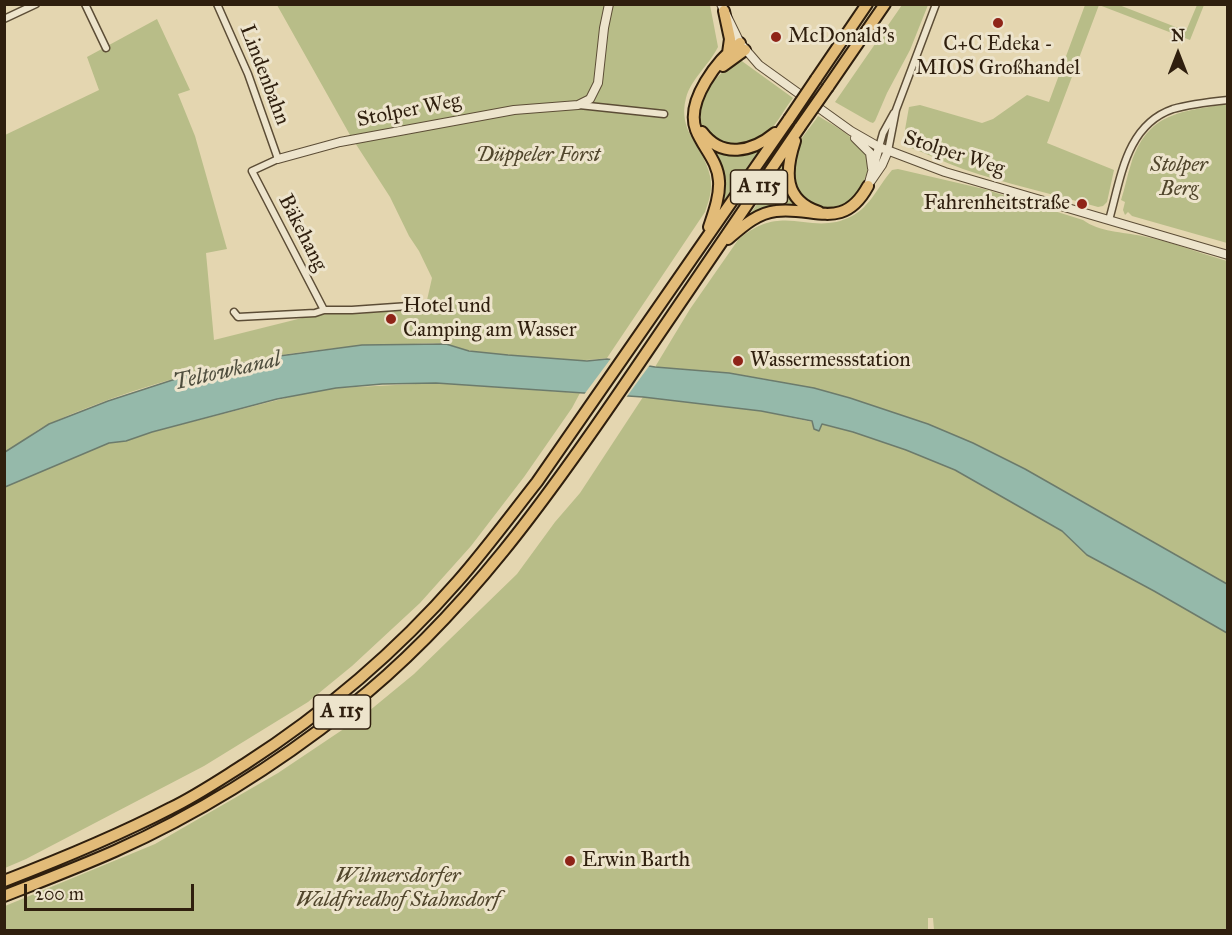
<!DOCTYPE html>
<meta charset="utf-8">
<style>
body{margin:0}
#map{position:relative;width:1232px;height:935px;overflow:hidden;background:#e4d6b0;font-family:"IM FELL Great Primer",serif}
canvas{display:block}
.frame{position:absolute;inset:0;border:6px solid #2f1f0e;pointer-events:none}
.north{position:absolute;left:1148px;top:24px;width:60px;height:60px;-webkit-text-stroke:4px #ede4cc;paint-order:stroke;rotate:0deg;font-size:16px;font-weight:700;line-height:24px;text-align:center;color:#2f1f0e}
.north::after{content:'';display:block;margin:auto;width:21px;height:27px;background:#2f1f0e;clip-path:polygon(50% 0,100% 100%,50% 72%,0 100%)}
.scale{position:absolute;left:24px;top:884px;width:170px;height:27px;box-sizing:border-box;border:3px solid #2f1f0e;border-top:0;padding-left:8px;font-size:18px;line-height:21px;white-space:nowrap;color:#2f1f0e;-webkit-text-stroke:4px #ede4cc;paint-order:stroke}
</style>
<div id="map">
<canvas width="1232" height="935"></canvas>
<div class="frame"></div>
<div class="north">N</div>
<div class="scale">200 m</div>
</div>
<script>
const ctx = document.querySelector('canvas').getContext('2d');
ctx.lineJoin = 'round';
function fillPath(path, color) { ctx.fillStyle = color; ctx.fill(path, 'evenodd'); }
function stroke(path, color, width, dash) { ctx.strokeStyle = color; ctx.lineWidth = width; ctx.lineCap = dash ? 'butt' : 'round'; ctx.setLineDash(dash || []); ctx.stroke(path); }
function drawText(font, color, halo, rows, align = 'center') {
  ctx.font = font + ' "IM FELL Great Primer",serif'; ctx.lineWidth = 6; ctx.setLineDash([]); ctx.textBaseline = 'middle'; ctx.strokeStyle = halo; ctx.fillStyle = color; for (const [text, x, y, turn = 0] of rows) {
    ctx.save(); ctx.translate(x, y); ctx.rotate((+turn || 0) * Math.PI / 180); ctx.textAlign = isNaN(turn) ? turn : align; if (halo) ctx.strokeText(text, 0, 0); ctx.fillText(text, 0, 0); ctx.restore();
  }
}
const green = new Path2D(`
 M277 5H710L718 47C709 65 691 79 686 98 677 133 704 146 710 176 713 189 709 201 705 212L607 358C567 364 507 357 467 350 459 349 452 345 445 344 429 342 411 345 395 345 282 346 154 377 51 423 34 430 21 444 5 452V135L99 90 87 57 157 19 190 90 178 94 195 136 227 249 206 253 214 340 322 313 354 314 425 309 432 278 419 251 409 236 390 197 350 135Z
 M902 5H928L910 50 887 93 875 121 873 123 870 122 835 102Z
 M1085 5H1119L1186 31 1197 5H1204L1190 40 1099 5 1047 143 1114 170 1107 202 1103 206 1098 207C1053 194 1007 184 963 169 944 162 925 153 906 146L903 141 909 107 920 105 982 123 993 119 1027 95 1049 102Z
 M739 59 793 98C783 111 775 128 762 138 754 144 746 144 736 145 725 145 720 142 711 135 678 112 718 73 739 59Z
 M1227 104V243L1132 216 1128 212 1125 215 1123 210 1125 202 1121 200C1125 188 1127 176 1131 164 1148 112 1180 112 1227 104Z
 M818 116C832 124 862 141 867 157 870 167 867 174 863 183 841 234 777 201 795 151 800 138 811 127 818 116Z
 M704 138 714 146 763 144 719 208 722 194Z
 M785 162 805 207 745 221 770 186 769 185Z
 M898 169 984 189 1083 220C1099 232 1123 232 1142 236 1170 241 1199 253 1227 261V584L1025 469 973 443 928 424 772 380 729 373 655 367 690 309 738 240C784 200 810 238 852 216 870 207 879 185 892 170Z
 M436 383 580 393 572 408 524 477 471 546 420 603 352 666 308 702 204 766 26 859 5 868V487L109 443 126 441 152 432 305 393 336 388Z
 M643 397 761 411 812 422 814 429 818 430 821 424 853 432 906 450 955 470 1062 531 1087 555 1154 591 1227 633V930H934L933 918H928V930H5V906L155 844 278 773 363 716 414 674 517 574 555 522 580 493Z`);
const water = new Path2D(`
 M446 344 469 351 508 355 587 361 607 359 655 367 729 373 814 388 850 398 928 424 973 443 1025 469 1227 584V633L1154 591 1087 555 1062 531 955 470 906 450 853 432 822 424 819 431 814 429 812 421 761 411 643 397 436 383 382 384 336 388 277 399 152 432 126 441 109 443 5 487V452L49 424 108 401 194 373 279 356 362 345Z`);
const pier = new Path2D(`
 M612 357 652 362 625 399 583 396Z`);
const minor = new Path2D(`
 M85 4 106 48
 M217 4 248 74 278 159 252 171 324 310
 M4 19 36 4
 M579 105 664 114
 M879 147 883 133 894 113
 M888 151 896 110 936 4
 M1109 220C1121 178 1126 125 1173 109 1190 104 1209 102 1228 100
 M234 312 238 317 315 313 324 310H352L409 306`);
const tertiary = new Path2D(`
 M721 4 740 43 759 65 851 131 879 147 945 172 1228 255
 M855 138 870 153 872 168
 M278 159 340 142 514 110 578 105 590 99 598 83 604 28 609 4
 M871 181 882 165 888 151
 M868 186 879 147`);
const motorway = new Path2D(`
 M724 11 730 39 728 53
 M723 66 745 50
 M816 79 867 4
 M828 87 885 4
 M702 132C722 159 752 152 775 133
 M795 141C785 171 783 200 819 212
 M709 227C714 212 720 196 719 181 718 161 703 148 696 130 685 101 718 59 740 43
 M728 239C742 227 757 213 776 211 814 206 843 232 868 186
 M4 881C61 859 117 836 171 808 196 796 221 779 245 764 324 713 396 652 458 581 486 549 511 515 537 482L789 119
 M4 896C42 881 79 867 115 851 198 814 276 765 348 708 464 617 551 493 634 371 689 290 745 208 800 127`);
const motorwayBridge = new Path2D(`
 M789 119 816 79
 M800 127 828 87`);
const markers = [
 [998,23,6,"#8f2418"],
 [776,37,6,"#8f2418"],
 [1082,204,6,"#8f2418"],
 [391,319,6,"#8f2418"],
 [738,361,6,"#8f2418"],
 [570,861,6,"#8f2418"]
];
const shields = [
 [759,187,57],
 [342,712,57]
];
const shieldNames = [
 ["A 115",759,187],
 ["A 115",342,712]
];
const poiNames = [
 ["McDonald's",788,37],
 ["C+C Edeka -",998,45,"center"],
 ["MIOS Großhandel",998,69,"center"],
 ["Fahrenheitstraße",1070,204,"right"],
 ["Hotel und",403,307],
 ["Camping am Wasser",403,331],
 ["Wassermessstation",750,361],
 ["Erwin Barth",582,861]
];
const streetNames = [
 ["Lindenbahn",264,75,69],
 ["Stolper Weg",409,111,-11],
 ["Stolper Weg",954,154,18],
 ["Bäkehang",302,233,63]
];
const parkNames = [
 ["Düppeler Forst",538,156],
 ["Stolper",1179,166],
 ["Berg",1179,190],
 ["Wilmersdorfer",398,877],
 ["Waldfriedhof Stahnsdorf",398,901]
];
const waterNames = [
 ["Teltowkanal",227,372,-13]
];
fillPath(green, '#b8bd88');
fillPath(water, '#95b9aa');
stroke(water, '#6c7b6c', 1.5);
fillPath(pier, '#e4d6b0');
stroke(minor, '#5c4d36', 9);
stroke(tertiary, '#5c4d36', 10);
stroke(motorway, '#2f1f0e', 14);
stroke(minor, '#ede4cc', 6);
stroke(tertiary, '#ede4cc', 8);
stroke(motorway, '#e2bb78', 10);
stroke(motorwayBridge, '#2f1f0e', 14, []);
stroke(motorwayBridge, '#e2bb78', 10);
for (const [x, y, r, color] of markers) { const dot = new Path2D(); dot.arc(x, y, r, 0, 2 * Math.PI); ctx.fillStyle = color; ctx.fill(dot); stroke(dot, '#ede4cc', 2); }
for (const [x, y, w] of shields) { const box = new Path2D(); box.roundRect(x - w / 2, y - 17, w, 34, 4.5); ctx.fillStyle = '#ede4cc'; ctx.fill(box); stroke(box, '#2f1f0e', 1.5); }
drawText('bold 20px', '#2f1f0e', null, shieldNames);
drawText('21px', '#2f1f0e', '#ede4cc', poiNames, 'left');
drawText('21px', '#2f1f0e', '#ede4cc', streetNames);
drawText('italic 21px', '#51462c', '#ede4cc', parkNames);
drawText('italic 22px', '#4e4d3d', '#ede4cc', waterNames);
</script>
